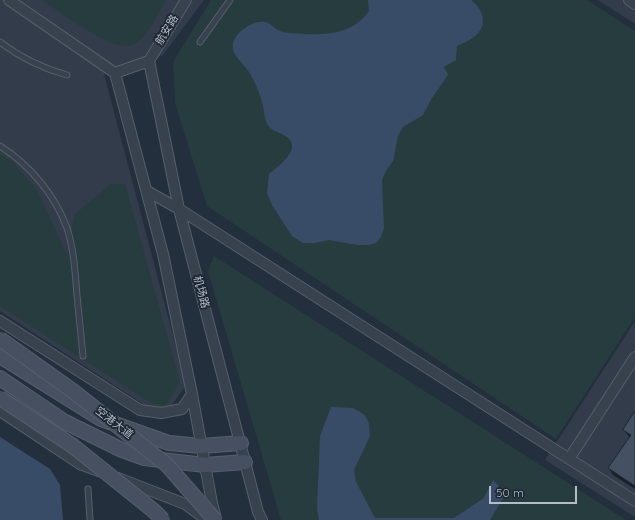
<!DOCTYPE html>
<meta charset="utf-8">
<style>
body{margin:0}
#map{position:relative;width:635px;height:520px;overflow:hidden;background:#242f3e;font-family:Quicksand,sans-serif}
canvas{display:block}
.scale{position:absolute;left:489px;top:486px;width:88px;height:18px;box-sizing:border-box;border:2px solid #b4bcc9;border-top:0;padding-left:5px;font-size:12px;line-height:14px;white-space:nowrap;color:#b4bcc9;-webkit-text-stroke:3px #1d2633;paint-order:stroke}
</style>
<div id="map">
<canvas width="635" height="520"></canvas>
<div class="scale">50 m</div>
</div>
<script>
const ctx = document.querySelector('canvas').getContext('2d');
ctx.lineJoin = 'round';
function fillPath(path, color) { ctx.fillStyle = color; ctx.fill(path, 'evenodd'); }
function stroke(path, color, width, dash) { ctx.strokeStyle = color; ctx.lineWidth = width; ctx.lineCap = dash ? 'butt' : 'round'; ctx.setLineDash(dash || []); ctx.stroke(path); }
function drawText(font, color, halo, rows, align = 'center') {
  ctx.font = font + ' Quicksand,"Noto Sans SC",sans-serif'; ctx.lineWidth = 3.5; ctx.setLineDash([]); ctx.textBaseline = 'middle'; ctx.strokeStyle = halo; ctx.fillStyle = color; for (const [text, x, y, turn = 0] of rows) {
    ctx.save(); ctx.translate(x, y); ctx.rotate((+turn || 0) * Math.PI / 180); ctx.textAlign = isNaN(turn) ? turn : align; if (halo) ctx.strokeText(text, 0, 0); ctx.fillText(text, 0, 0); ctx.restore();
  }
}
const airport = new Path2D(`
 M0 0H204L163 55 104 74 186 385 169 409 146 406 0 311Z
 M598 0H635V24Z
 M635 321V517L545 460Z`);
const green = new Path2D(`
 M42 0H166C159 12 147 38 134 44 125 48 115 45 107 41 85 30 62 14 42 0Z
 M211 0H587L635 31V317L556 439 207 206 175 103 173 62Z
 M0 154 12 161 37 190 67 255 75 214 111 184H125L180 382 166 406 151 403 0 306Z
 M214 256 626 520H281L208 271Z`);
const water = new Path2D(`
 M368 0H471C485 11 489 28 471 39 467 42 461 44 457 46L456 60 444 67 448 75 432 98 423 115 403 127 398 136 393 161 386 171 382 180 384 228 381 237 376 243 368 245H357L329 240 315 243H303L292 236 272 205 267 193 269 174C277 167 303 149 287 137 279 131 270 132 266 121 264 116 264 110 263 106 260 94 256 83 249 72 244 64 231 55 233 44 235 32 253 20 265 22 271 23 275 29 280 31 287 34 297 33 304 34 329 35 354 33 369 11Z
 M331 407 353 408 365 415 369 424 370 436 354 470 356 482 375 518H454L484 498 493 480 506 493 490 520H319L317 509 320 436Z
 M0 437 50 469 60 485 63 520H0Z`);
const shadow = new Path2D(`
 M635 413V489L613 475 609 468 630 438 624 430Z`);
const building = new Path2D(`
 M635 411V486L608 468 631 435 623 430Z`);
const service = new Path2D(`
 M0 42C21 58 42 68 67 75
 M200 42 230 0
 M0 146C30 165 55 195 67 228 74 249 75 272 77 295 79 315 81 335 83 356
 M88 489 90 520`);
const minor = new Path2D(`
 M9 0 115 73 149 61
 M629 0 635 4
 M149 61 179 209 258 512 262 520
 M149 61 186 0
 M115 73 163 254 192 394 212 503 216 519
 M147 191 179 209 635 501
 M0 321 140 410 161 413 182 409 192 394
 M0 411 80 464 99 471
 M569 459 635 357
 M118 478 185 504 207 520`);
const secondary = new Path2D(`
 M0 356 101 419 169 443 201 446 241 443
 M0 378 65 422 122 450 144 458 205 465 245 462`);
const secondaryBridge = new Path2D(`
 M0 339 73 391 167 465 215 520
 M0 398 73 446 154 511 163 520`);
const streetNames = [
 ["航安路",167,30,-59],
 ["机场路",201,292,75],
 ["空港大道",114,423,38]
];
fillPath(airport, '#323c4b');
fillPath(green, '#263c3f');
fillPath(water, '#394c67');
fillPath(shadow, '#0007');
fillPath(building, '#455162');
stroke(building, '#1f2835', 1);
stroke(service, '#565f6c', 7);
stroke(minor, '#565f6c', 12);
stroke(secondary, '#565f6c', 16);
stroke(service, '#38414e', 5);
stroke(minor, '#38414e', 10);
stroke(secondary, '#465061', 14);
stroke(secondaryBridge, '#565f6c', 16, []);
stroke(secondaryBridge, '#465061', 14);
drawText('11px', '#b4bcc9', '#1d2633', streetNames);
</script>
